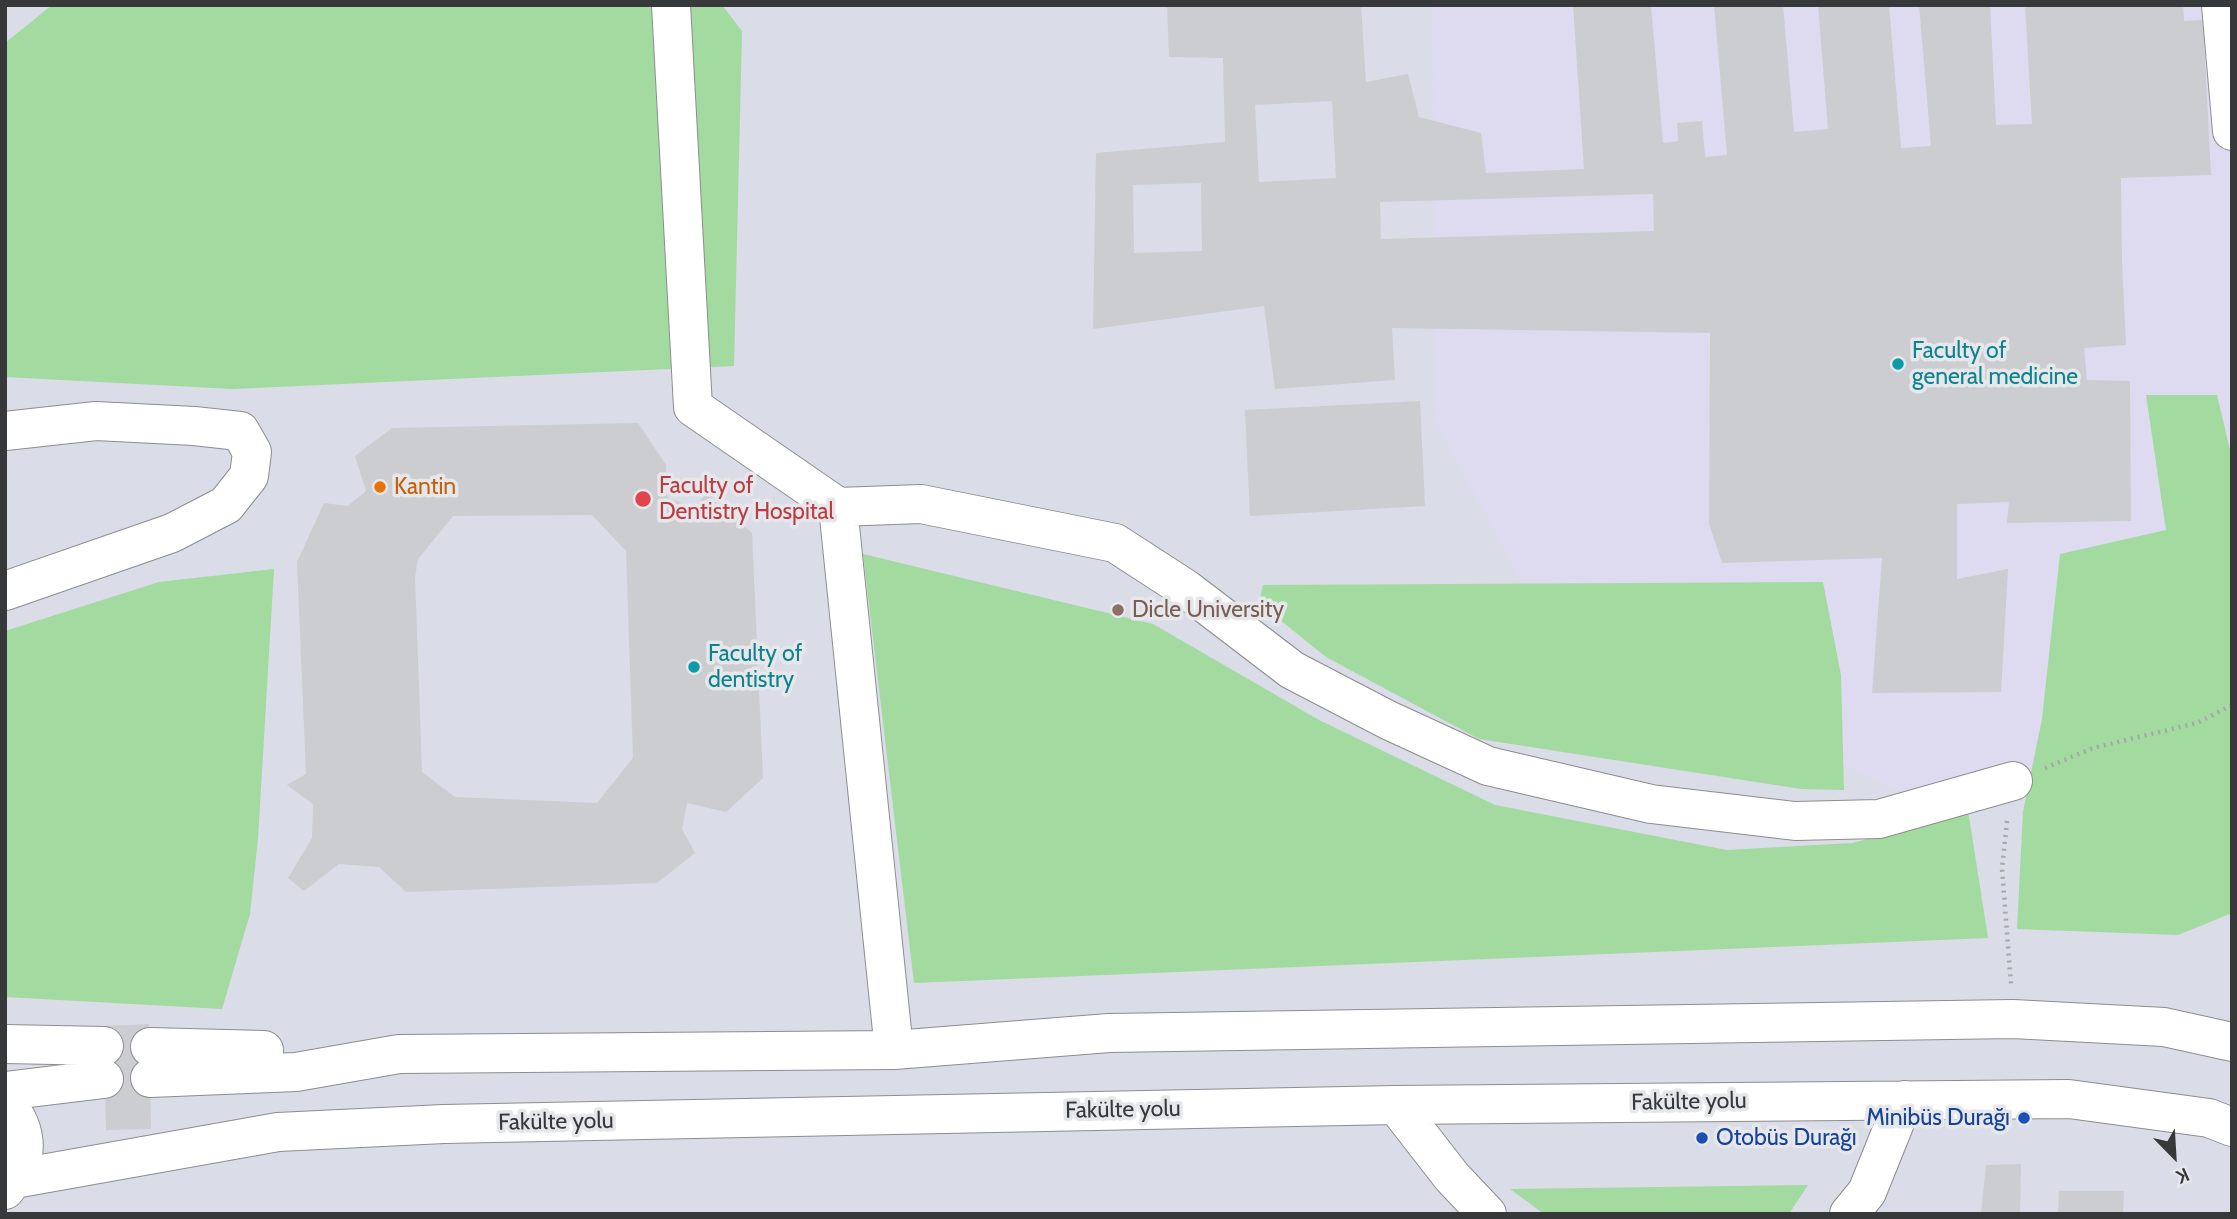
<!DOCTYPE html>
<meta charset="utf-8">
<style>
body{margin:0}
#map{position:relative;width:2237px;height:1219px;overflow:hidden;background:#e6e7ea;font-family:Cabin,sans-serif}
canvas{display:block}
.frame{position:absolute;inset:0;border:7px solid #373839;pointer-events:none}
.north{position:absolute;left:2139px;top:1121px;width:70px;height:70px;-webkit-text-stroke:5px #e6e7ea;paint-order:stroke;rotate:156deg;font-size:19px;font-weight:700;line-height:28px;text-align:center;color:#373839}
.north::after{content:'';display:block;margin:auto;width:24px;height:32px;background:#373839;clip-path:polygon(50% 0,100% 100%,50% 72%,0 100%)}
</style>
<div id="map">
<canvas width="2237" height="1219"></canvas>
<div class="frame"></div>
<div class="north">K</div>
</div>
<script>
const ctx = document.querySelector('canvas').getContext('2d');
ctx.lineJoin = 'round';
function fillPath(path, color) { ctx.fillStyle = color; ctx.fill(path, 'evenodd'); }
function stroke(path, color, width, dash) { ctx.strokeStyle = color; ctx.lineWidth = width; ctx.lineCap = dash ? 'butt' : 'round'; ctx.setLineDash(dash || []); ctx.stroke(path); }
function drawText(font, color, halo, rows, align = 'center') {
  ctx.font = font + ' Cabin,sans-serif'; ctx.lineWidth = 7; ctx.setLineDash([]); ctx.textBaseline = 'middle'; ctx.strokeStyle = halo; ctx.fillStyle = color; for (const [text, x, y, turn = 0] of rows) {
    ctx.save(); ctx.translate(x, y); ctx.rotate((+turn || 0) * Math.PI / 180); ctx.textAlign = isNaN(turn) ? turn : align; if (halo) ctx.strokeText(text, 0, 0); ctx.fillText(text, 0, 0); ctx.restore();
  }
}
const built = new Path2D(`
 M5 5H2232V1214H5Z`);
const medical = new Path2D(`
 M1432 5H2232V767L1926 802 1553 640 1437 425Z`);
const green = new Path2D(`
 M52 5H722L742 31 734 366 233 389 5 377V43Z
 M2146 395H2217L2232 458V913L2178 935 2017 929 2023 812 2042 719 2060 554 2166 530Z
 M863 554 1153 624 1319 720 1495 805 1727 850 1853 843 1968 810 1988 938 914 983Z
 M274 569 258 839 250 914 222 1009 5 997V631L159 582Z
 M1823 582 1841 675 1844 790 1801 789 1479 739 1326 657 1259 603 1263 585Z
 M1808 1185 1789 1214H1544L1510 1189Z`);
const building = new Path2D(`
 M1167 5H1361L1366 82 1408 74 1419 117 1481 133 1486 173 1584 169 1573 5H1651L1663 143 1678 141 1677 123 1702 121 1705 157 1727 155 1714 5H1783L1794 132 1828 129 1818 5H1889L1901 148 1931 146 1919 5H1990L1996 125 2032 124 2025 5H2183L2184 21 2203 20 2211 175 2121 178 2122 261 2126 345 2084 348 2087 380 2130 381 2131 521 2007 523 2009 502 1957 504V579L2008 569 2001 692 1872 693 1882 558 1722 563 1709 524 1710 333 1392 328 1395 380 1275 389 1264 306 1093 329 1096 153 1225 142 1223 58 1169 57ZM1332 101 1336 178 1259 182 1255 105ZM1201 183 1202 251 1134 253 1133 185ZM1653 194 1654 231 1381 239 1380 202Z
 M1420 401 1425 506 1250 516 1245 410Z
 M638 423 666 465 667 497 694 508 706 494 752 533 763 778 726 812 687 803 682 829 695 853 657 883 406 892 379 867 339 864 304 891 288 878 312 838 313 804 287 785 306 774 297 562 324 503 348 506 366 491 355 456 392 428ZM592 515 626 551 633 758 597 803 455 797 422 772 415 577 418 559 453 516Z
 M149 1024 151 1129 106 1130 104 1026Z
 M2021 1164 2020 1214H1981L1986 1165Z
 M2059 1191H2124L2123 1214H2058Z`);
const path = new Path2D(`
 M2045 768 2093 748 2197 723 2232 705
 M2007 821 2002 869 2011 984`);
const minor = new Path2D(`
 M671 5 693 407 838 507 894 1050
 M2221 5 2232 131
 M5 431 96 421 194 426 240 431 252 452 249 476 226 505 172 533 5 591
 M838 507 921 504 1115 543 1186 589 1292 670 1388 720 1488 766 1651 804 1795 821 1879 819 2013 781
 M5 1044 104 1046
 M150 1047 264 1050
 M150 1078 296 1072 399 1054 894 1050 1109 1033 2013 1019 2164 1027 2232 1042
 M5 1091 104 1079
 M5 1102C30 1131 30 1161 5 1190
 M1396 1105 1452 1177 1487 1214
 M14 1179 278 1132 444 1124 1396 1105 2069 1099 2209 1118 2232 1127
 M1849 1214 1867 1192 1904 1100`);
const markers = [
 [1898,364,7,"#0f9aa8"],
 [380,487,7,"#e8710a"],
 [643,499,9,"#e0444e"],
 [1118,610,7,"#8d6e63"],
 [694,667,7,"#0f9aa8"],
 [2024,1118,7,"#1a4fb4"],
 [1702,1138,7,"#1a4fb4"]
];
const cultureNames = [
 ["Faculty of",1912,351],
 ["general medicine",1912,377],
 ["Faculty of",708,654],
 ["dentistry",708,680]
];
const healthNames = [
 ["Faculty of",659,486],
 ["Dentistry Hospital",659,512]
];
const foodNames = [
 ["Kantin",394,487]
];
const educationNames = [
 ["Dicle University",1132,610]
];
const streetNames = [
 ["Fakülte yolu",1689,1102,-1],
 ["Fakülte yolu",1123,1110,-1],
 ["Fakülte yolu",556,1122,-1]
];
const transitNames = [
 ["Minibüs Durağı",2010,1118],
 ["Otobüs Durağı",1716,1138,"left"]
];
fillPath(built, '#dadce7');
fillPath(medical, '#dedaf0');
fillPath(green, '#a2daa0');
fillPath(building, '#cccdd0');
stroke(minor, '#8d8d90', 40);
stroke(path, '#a6a7a9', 4.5, [2, 5]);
stroke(minor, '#fff', 38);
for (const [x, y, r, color] of markers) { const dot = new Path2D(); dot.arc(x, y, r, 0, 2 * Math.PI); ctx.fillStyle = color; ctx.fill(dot); stroke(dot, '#e6e7ea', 2.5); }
drawText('23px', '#0d838f', '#e6e7ea', cultureNames, 'left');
drawText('23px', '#be3a42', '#e6e7ea', healthNames, 'left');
drawText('23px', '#c56008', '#e6e7ea', foodNames, 'left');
drawText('23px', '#785e54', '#e6e7ea', educationNames, 'left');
drawText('23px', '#373839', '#e6e7ea', streetNames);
drawText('23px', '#164399', '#e6e7ea', transitNames, 'right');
</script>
